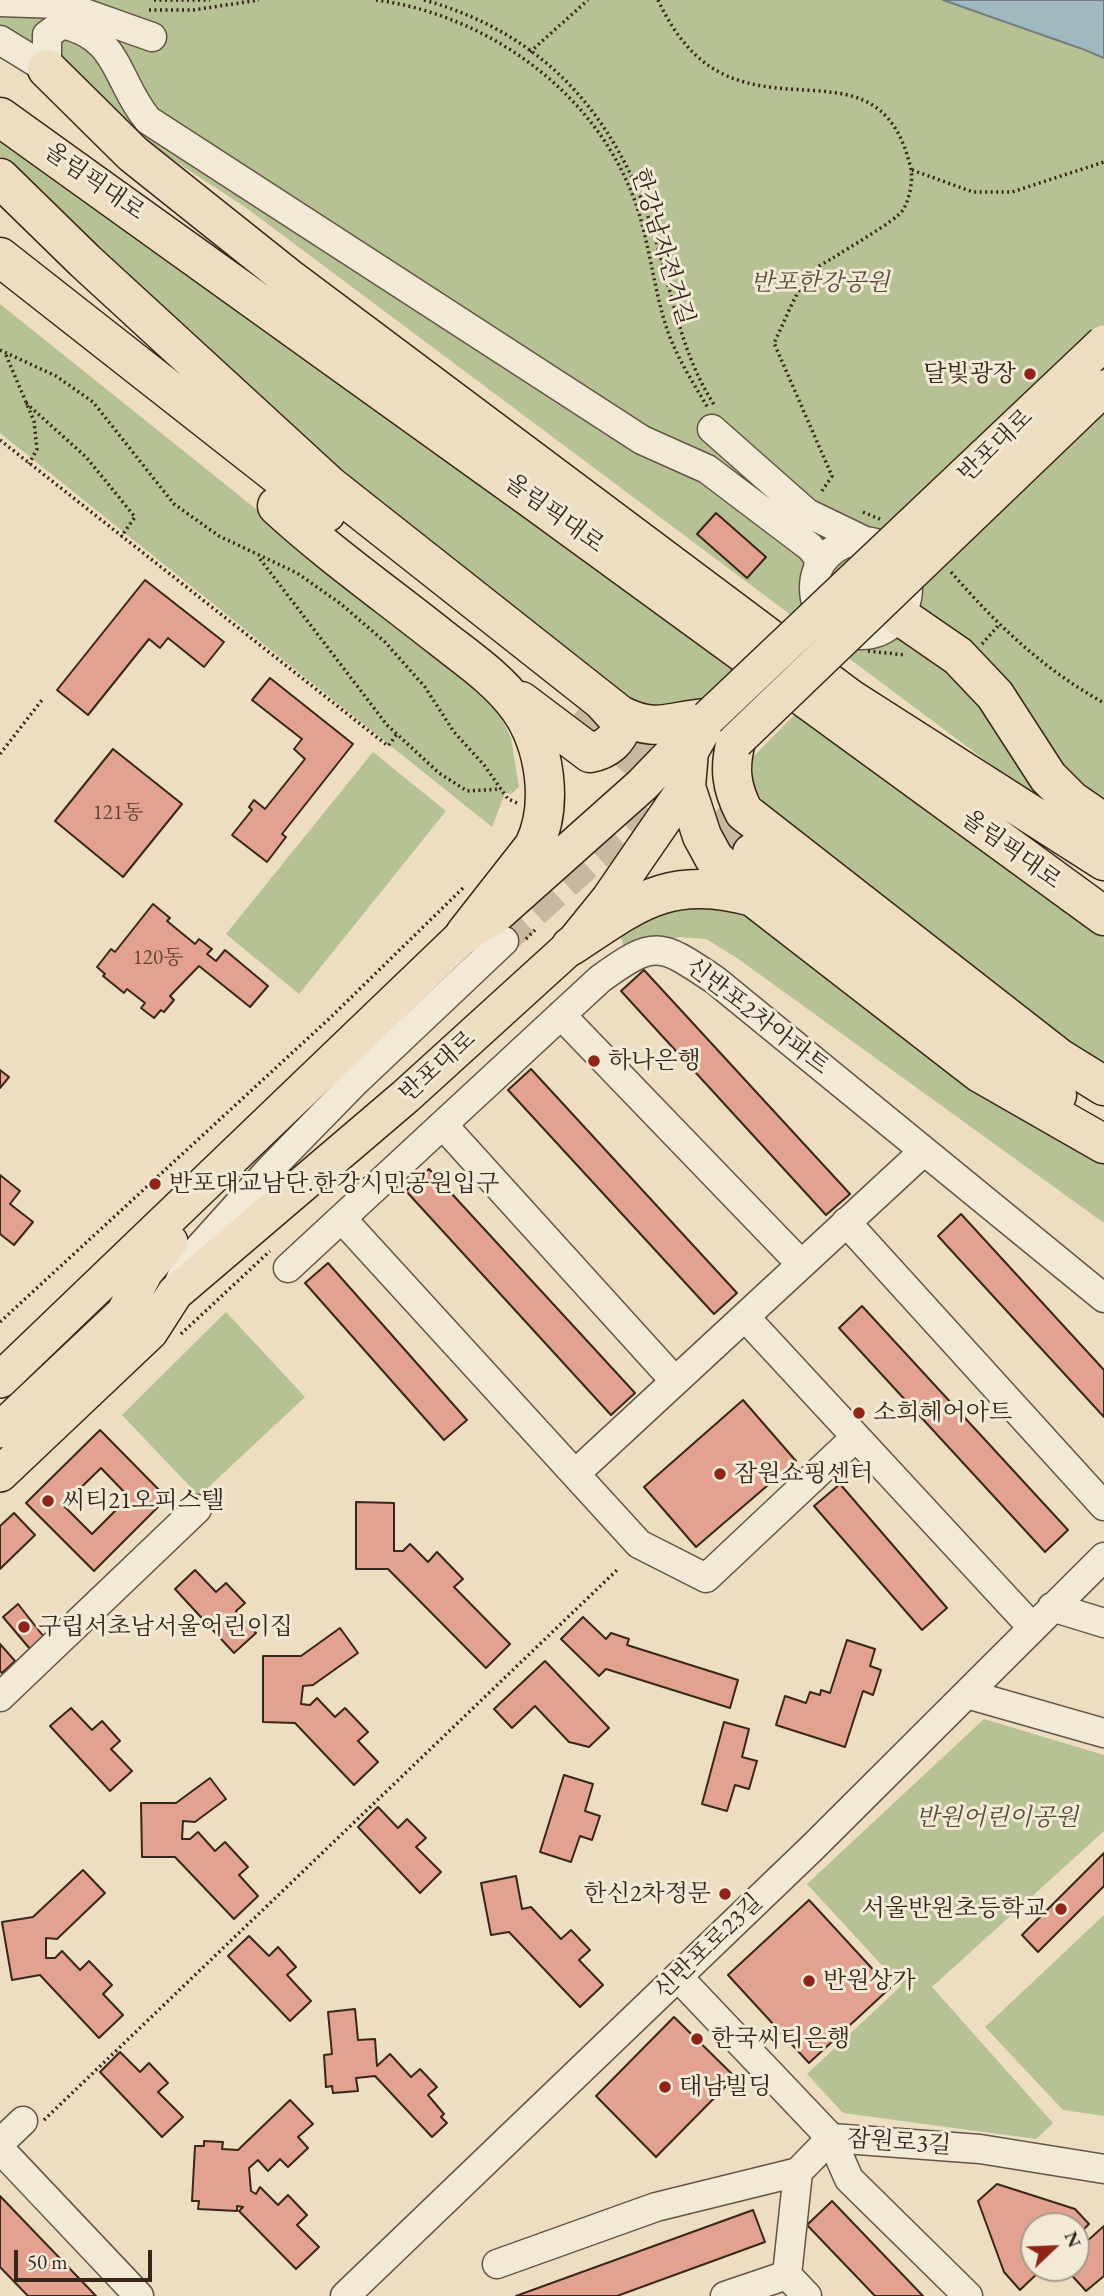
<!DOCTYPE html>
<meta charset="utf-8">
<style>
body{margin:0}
#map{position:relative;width:1104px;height:2296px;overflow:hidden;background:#edddc1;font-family:"EB Garamond",serif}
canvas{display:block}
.north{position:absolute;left:1020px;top:2212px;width:70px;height:70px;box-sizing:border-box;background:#f3e9d7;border:2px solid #a89b8b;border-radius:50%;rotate:67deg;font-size:19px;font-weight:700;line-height:28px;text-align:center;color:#38261a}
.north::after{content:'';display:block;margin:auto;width:24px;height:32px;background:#8f2418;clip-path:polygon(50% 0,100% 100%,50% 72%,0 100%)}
.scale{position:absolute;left:14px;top:2250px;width:138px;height:32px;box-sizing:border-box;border:4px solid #38261a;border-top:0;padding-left:9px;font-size:21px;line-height:24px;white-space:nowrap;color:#38261a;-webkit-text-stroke:5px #f3e9d7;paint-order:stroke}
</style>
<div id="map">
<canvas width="1104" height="2296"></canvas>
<div class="north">N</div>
<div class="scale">50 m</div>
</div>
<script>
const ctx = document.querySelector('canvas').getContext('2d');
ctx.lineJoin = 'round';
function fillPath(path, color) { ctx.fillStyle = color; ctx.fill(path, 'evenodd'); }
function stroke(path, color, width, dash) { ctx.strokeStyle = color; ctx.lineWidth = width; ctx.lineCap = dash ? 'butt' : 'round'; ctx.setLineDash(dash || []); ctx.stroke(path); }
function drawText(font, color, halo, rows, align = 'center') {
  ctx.font = font + ' "EB Garamond","Noto Serif KR",serif'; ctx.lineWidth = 6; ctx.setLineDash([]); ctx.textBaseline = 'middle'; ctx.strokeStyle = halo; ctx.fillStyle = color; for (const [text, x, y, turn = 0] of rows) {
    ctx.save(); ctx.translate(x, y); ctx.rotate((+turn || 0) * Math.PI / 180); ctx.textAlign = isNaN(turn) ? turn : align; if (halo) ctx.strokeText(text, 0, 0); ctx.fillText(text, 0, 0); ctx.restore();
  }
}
const green = new Path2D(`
 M0 0H943L1104 58V849L245 207 0 47Z
 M0 140 741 669 724 685 685 709 636 708 263 415 0 156Z
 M0 304 492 698 511 738 519 787 511 794 505 793 492 827 0 433Z
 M800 709 900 788 1104 937V1067L784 828 753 788V757Z
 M373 752 446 811 299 994 226 934Z
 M708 904 750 905 1104 1162V1223L737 958 706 939 680 937 625 950 618 930 661 912Z
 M226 1312 305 1397 199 1496 122 1415Z
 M984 1719 1104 1755V1831L932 1987 1053 2123 1036 2139 843 2113 807 2074 901 1986 807 1884Z
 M1104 1915V2116L1063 2110 985 2027Z`);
const water = new Path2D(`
 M943 0H1104V58L1085 50Z`);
const building = new Path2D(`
 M716 513 766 557 747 578 697 534Z
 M145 580 224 642 204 667 168 638 160 648 149 639 88 715 57 690Z
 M270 678 353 744 282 834 286 837 267 862 232 835 252 810 249 807 254 800 265 809 305 759 294 749 302 739 252 700Z
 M113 749 182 804 123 877 55 821Z
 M153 904 170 918 167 921 195 944 199 939 212 949 207 954 216 961 225 950 268 986 250 1007 199 966 170 996 174 1000 164 1012 161 1010 154 1018 141 1008 145 1003 127 989 124 993 103 976 105 974 97 967 111 949 115 952Z
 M644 970 850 1194 826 1215 621 991Z
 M531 1069 737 1293 714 1314 508 1090Z
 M0 1070 9 1077 0 1088Z
 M429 1169 635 1393 611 1415 406 1191Z
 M0 1175 20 1191 10 1204 33 1222 14 1245 0 1234Z
 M961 1214 1104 1370V1417L938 1236Z
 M328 1263 467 1420 444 1440 305 1283Z
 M862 1306 1068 1530 1045 1552 839 1328Z
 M743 1400 796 1461 696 1547 644 1487Z
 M100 1430 167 1498 94 1571 26 1503ZM101 1468 129 1497 92 1534 63 1505Z
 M840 1484 947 1608 922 1630 814 1506Z
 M356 1502 394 1503V1551H403L410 1544 428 1562 437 1552 463 1579 454 1587 510 1644 486 1668 388 1569H356Z
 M14 1513 35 1535 0 1569V1526Z
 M195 1570 216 1592 226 1583 245 1603 236 1611 256 1633 234 1653 175 1589Z
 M18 1604 44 1637 30 1649 3 1617Z
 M583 1617 606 1639 611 1633 629 1639 627 1645 738 1680 730 1708 606 1669 599 1676 561 1639Z
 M340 1628 358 1653 313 1685 303 1686 301 1704 310 1705 317 1698 335 1717 345 1708 368 1732 358 1741 378 1762 354 1785 295 1723 263 1722V1656H301Z
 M847 1640 875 1649 870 1666 881 1670 873 1695 863 1691 845 1747 776 1725 785 1696 806 1703 810 1692 820 1695 821 1690 830 1693Z
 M0 1644 15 1661 2 1673 0 1671Z
 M545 1661 609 1728 589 1747 569 1742 535 1706 512 1728 494 1709Z
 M71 1708 92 1730 102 1721 120 1741 111 1749 132 1771 110 1791 50 1726Z
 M724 1722 749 1729 742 1757 757 1761 749 1789 735 1785 727 1811 702 1804Z
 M564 1775 593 1784 585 1811 600 1816 592 1840 580 1836 571 1862 540 1852Z
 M210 1778 226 1799 195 1822 183 1821 182 1839H190L198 1832 215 1851 225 1842 248 1867 239 1875 258 1896 234 1919 175 1857H142L141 1803H176Z
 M378 1807 398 1828 407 1819 426 1838 416 1847 441 1872 420 1893 358 1827Z
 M1104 1853V1886L1038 1952 1022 1935Z
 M83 1870 105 1893 57 1939 46 1938V1958H55L62 1951 80 1970 89 1961 112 1985 103 1994 123 2015 99 2038 40 1975 12 1980 2 1922 33 1917Z
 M516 1876 522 1909 531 1907 561 1939 571 1930 590 1950 579 1960 603 1985 580 2007 509 1932 491 1935 481 1883Z
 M809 1900 890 1988 809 2063 728 1975Z
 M249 1936 269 1956 278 1947 296 1967 287 1975 311 2001 290 2021 228 1956Z
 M355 2009 358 2040 375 2039 377 2066 390 2054 411 2077 420 2069 437 2087 428 2095 444 2114 441 2117 447 2123 432 2137 375 2076 356 2078 358 2091 333 2093 332 2086 326 2087 324 2055 332 2054 328 2012Z
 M674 2017 735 2077 656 2157 596 2096Z
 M120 2052 140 2072 149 2063 168 2083 158 2092 183 2117 162 2137 100 2072Z
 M290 2100 313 2124 298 2137 308 2148 288 2167 280 2159 268 2171 258 2160 249 2168 251 2191 256 2194 260 2187 278 2205 288 2195 307 2215 297 2225 319 2247 296 2269 239 2211 243 2207 237 2206V2211L198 2209 199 2201H192L195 2146H204V2141L223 2142 222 2149 238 2150Z
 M997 2184 1075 2209 1089 2224 1076 2237V2226H1034V2268H1043L1020 2290 1004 2272 978 2201Z
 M0 2196 96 2296H28L0 2267Z
 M832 2201 923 2296H875L807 2225Z
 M753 2210 765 2242 617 2296H516Z
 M1104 2226V2276L1086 2291 1065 2268H1076V2251Z`);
const minorTunnel = new Path2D(`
 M726 728 788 664
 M504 941 640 818 681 775`);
const highwayTunnel = new Path2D(`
 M578 710 752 853`);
const path = new Path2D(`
 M154 0H210
 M376 0C482 14 585 85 628 184 648 228 651 277 665 323 674 353 692 381 708 408
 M424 0C553 36 624 127 659 251 674 304 684 359 715 406
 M658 0C672 30 692 59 723 74 797 110 883 57 910 165 914 177 910 199 903 210 896 221 846 249 833 258 826 262 816 267 811 273 795 292 785 321 774 343L832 476 820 494
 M149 10H193L259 0
 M530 52 588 0
 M912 170 973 192H1012L1104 162
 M0 350 56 376 93 402 174 504 219 536 297 573 341 604 385 642 425 687 454 732 484 765 508 799 517 803
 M6 355 34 421 37 449 29 464
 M26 403 86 457 135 517 121 537
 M0 440 388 746 397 734
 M863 512 882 520
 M260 559 387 725 439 773 467 791 501 789
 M951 572C997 625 1043 669 1104 703
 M982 644 998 626
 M868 651 905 655
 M0 754 42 700
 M526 939 535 930
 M0 1322 331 1017 463 888
 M181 1334 270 1251
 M44 2120 617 1570`);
const minor = new Path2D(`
 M0 2 59 4 152 37
 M0 40 47 69
 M47 69V35L62 24C120 36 116 82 148 120L642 440 707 469 810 547 819 558 818 568
 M712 429 807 513 865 541
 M814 588a47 47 0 1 1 94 0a47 47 0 1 1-94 0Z
 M561 1015 801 1264
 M443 1125 675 1381
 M343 1220 639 1544 706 1578 856 1437
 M846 1222 1104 1506
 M288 1268 600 979C655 939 660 943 715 980L1104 1298
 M175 1292 189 1259 271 1168 356 1081 504 941
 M745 1317 1031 1626
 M576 1473 924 1151
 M1052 1607 1104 1623
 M967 1694 1104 1733
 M0 1697 197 1509
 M678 1977 831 2138 980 2149 1104 2169
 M0 2143 23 2121
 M0 2149 139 2296
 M497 2264 656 2207 798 2172
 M345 2296 812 1848 1104 1557
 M725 2296 787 2275
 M807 2296 787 2275 798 2172 831 2138 849 2179 968 2296`);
const major = new Path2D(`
 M0 1380 465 934 495 916 642 785 702 723
 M0 1430 124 1313 145 1272 170 1242
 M0 1474 150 1332 175 1293 406 1096 571 946 609 899 686 787`);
const highway = new Path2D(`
 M47 69 133 154 291 280 849 698 1104 861
 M0 117 535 501 1104 916
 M0 178 85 261 330 486 620 715C659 734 669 720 708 718
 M0 257 326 513
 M277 506C328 553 386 594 440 637 468 659 498 679 519 708 545 745 554 804 534 846L465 934
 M900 616 958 656 995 695 1048 777 1071 800 1104 823
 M521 701 590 753C607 750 618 740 623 724L603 702
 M708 718 689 751 686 787 702 836 714 858 753 897
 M736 741C729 768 731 787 744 812L1059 1058 1104 1086
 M752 853 1057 1095
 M571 946C639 901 668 875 753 897L980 1073 1104 1144`);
const majorBridge = new Path2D(`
 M708 718 1104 343
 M736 741 1104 388`);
const markers = [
 [1030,374,7,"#8f2418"],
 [594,1061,7,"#8f2418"],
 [155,1184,7,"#8f2418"],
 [859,1413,7,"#8f2418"],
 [720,1474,7,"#8f2418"],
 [48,1501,7,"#8f2418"],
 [24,1627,7,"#8f2418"],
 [725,1894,7,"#8f2418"],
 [1061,1909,7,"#8f2418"],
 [809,1981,7,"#8f2418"],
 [697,2039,7,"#8f2418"],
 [665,2087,7,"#8f2418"]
];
const numberNames = [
 ["121동",118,813],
 ["120동",158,958]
];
const streetNames = [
 ["올림픽대로",94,182,35],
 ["한강남자전거길",662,247,73],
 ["반포대로",996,446,-44],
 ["올림픽대로",554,514,36],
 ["올림픽대로",1011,850,36],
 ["신반포2차아파트",757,1017,38],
 ["반포대로",438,1067,-42],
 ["신반포로23길",709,1947,-44],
 ["잠원로3길",899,2143,4]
];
const parkNames = [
 ["반포한강공원",820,283],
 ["반원어린이공원",997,1818]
];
const poiNames = [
 ["달빛광장",1016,374,"right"],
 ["하나은행",608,1061],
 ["반포대교남단.한강시민공원입구",169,1184],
 ["소희헤어아트",873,1413],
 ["잠원쇼핑센터",734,1474],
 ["씨티21오피스텔",62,1501],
 ["구립서초남서울어린이집",38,1627],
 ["한신2차정문",711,1894,"right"],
 ["서울반원초등학교",1047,1909,"right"],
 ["반원상가",823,1981],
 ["한국씨티은행",711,2039],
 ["태남빌딩",679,2087]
];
fillPath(green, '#b6c294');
fillPath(water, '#a0b8bf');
stroke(water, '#767e7d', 2);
fillPath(building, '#e3a190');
stroke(building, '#38261a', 2);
stroke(minorTunnel, '#c9b8a0', 28, [28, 14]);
stroke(highwayTunnel, '#c9b8a0', 38, [38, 19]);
stroke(minor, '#655444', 31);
stroke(major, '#38261a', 38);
stroke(highway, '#38261a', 41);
stroke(path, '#38261a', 3.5, [2, 3.5]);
stroke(minor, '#f3e9d7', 28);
stroke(major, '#edddc1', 35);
stroke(highway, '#edddc1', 38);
stroke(majorBridge, '#38261a', 38, []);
stroke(majorBridge, '#edddc1', 35);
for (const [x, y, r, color] of markers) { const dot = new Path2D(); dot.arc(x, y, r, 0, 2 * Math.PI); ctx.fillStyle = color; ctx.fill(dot); stroke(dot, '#f3e9d7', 2.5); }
drawText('21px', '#634538', null, numberNames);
drawText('24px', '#38261a', '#f3e9d7', streetNames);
drawText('italic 24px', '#584d38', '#f3e9d7', parkNames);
drawText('24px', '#38261a', '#f3e9d7', poiNames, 'left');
</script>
